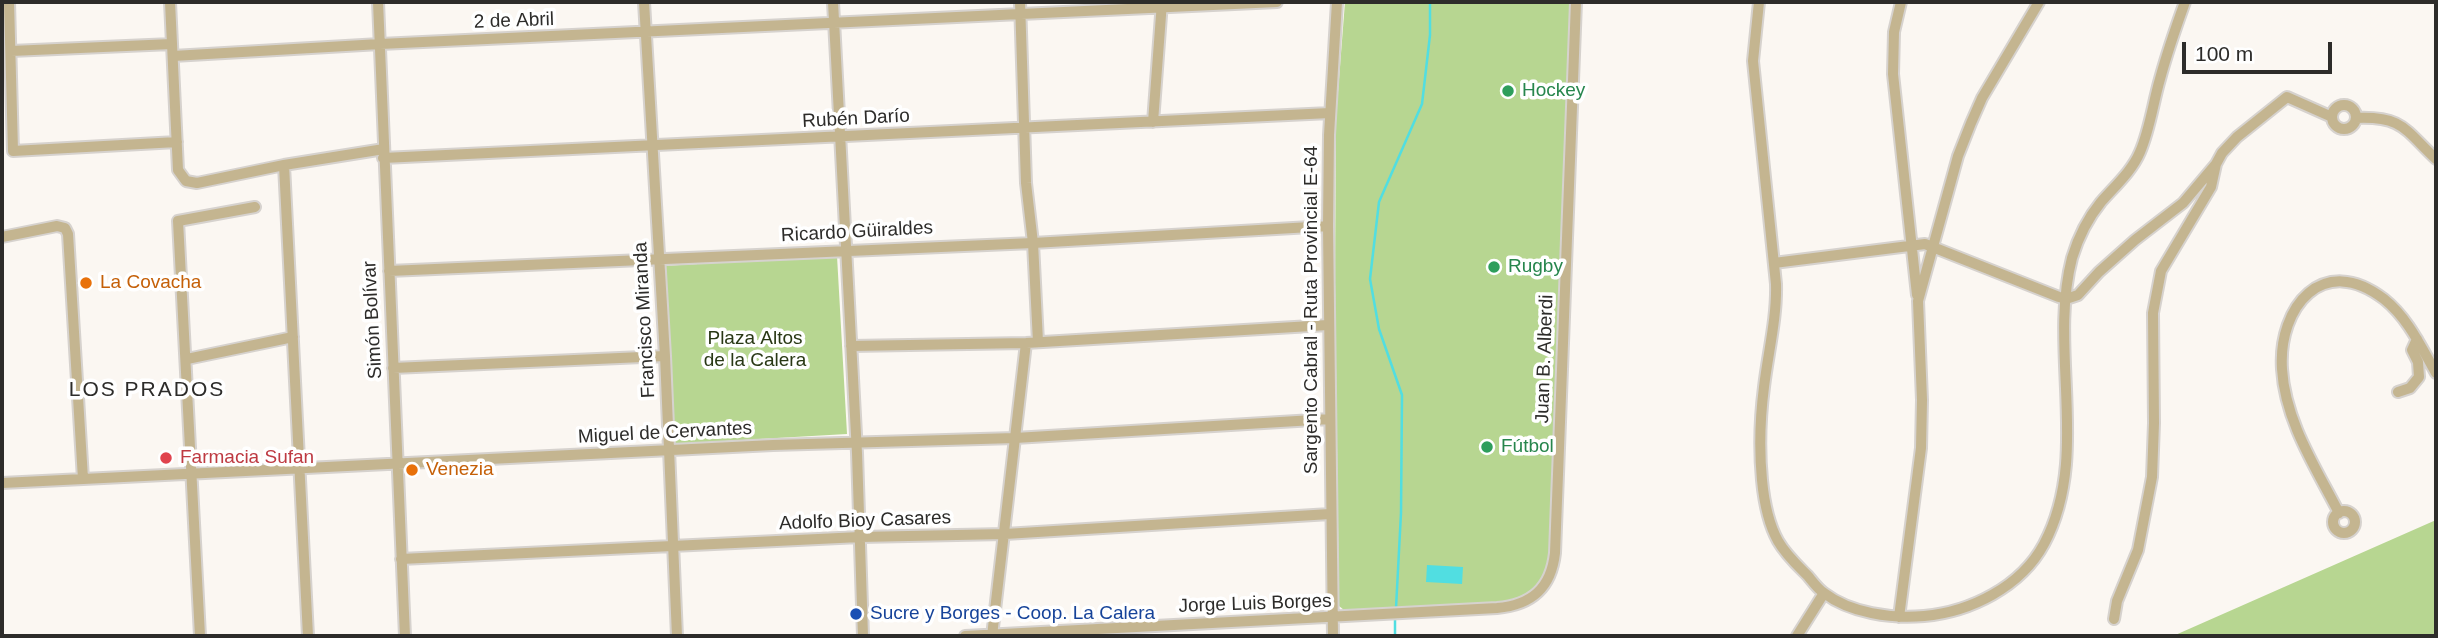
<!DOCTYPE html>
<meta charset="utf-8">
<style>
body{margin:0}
#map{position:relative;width:2438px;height:638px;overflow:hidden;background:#fbf7f2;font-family:Arial,sans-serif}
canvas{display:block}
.frame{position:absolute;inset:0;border:4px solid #2d2c2a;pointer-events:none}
.scale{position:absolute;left:2182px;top:42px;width:150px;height:32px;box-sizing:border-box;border:4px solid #2d2c2a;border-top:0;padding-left:9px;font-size:21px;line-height:24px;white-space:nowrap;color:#2d2c2a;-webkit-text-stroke:5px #fff;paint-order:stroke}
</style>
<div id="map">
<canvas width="2438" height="638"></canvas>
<div class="frame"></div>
<div class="scale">100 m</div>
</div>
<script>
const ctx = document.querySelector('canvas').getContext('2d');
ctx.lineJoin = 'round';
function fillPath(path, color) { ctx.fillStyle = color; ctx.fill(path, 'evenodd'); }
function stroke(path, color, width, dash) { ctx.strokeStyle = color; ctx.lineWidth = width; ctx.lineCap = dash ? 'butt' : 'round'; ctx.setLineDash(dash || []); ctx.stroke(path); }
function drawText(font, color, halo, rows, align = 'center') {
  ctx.font = font + ' Arial,sans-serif'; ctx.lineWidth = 7; ctx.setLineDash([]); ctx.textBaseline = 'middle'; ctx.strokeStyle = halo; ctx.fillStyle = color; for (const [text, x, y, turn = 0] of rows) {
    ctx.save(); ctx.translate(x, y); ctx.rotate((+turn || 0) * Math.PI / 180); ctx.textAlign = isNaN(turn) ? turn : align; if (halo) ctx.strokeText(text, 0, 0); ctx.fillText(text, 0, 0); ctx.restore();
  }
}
const green = new Path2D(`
 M1345 2H1571L1551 553C1548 571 1539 594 1521 600 1514 603 1505 603 1498 603L1344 610 1339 606 1335 284 1336 118Z
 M837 256 847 434 672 444 663 266Z
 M2436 520V636H2173Z`);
const water = new Path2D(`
 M1427 565 1463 567 1462 584 1426 582Z`);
const stream = new Path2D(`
 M1396 608 1401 513 1402 395 1379 329 1370 279 1379 202 1422 104 1430 35V2
 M1395 636V615`);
const minor = new Path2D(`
 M9 2 13 151 177 142
 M170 2 178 170 186 181 197 183 284 165 384 149
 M378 2 405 636
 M644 2 665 356 677 636
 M833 2 857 453 863 636
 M1020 2 1026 183 1033 243 1038 342
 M1759 2 1753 61 1776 284C1777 318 1768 353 1764 387 1760 418 1759 449 1762 480 1764 501 1768 523 1778 541 1786 555 1797 565 1808 576 1813 582 1818 589 1824 593 1850 613 1892 619 1924 616 1970 612 2021 587 2044 544 2091 456 2048 351 2072 258 2078 238 2088 218 2101 202 2115 186 2132 171 2140 152 2150 129 2153 103 2160 79 2167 53 2176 27 2185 2
 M1901 2 1894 32 1893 74 1917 295
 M11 51 172 44
 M173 56 380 44 1277 2
 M2332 117a12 12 0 1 1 24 0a12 12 0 1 1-24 0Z
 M2356 118C2403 116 2405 130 2436 159
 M1153 122 1162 2
 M383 158 1330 113
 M284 165 308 636
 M2 237 57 226 65 228 68 234 83 479
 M1774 263 1925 244 2059 297 2066 299 2078 295 2099 272 2135 240 2183 203 2216 164
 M389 271 1033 243 1328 226
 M851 346 1026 343 1328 325
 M187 359 293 337
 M393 368 665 356
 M2398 392 2410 388 2419 377 2418 362 2412 350 2417 339
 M2 483 773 445 1015 438 1330 419
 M2333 522a11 11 0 1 1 22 0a11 11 0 1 1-22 0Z
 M2339 513C2316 468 2285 421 2282 369 2278 307 2323 252 2384 299 2408 318 2421 347 2436 373
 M401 559 860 537 1005 534 1330 514
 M1899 617 1921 448 1922 400 1918 301 1958 156 1971 123 1982 98 2039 2
 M2114 619 2117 601 2138 550 2152 477 2154 423 2153 313 2161 271 2211 187 2216 164 2222 153 2237 137 2287 97 2332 117
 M200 636 178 221 255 207
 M965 636 1497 608C1531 605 1551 589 1555 553L1576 2
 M992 636 1026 343
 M1333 636 1328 226 1329 135 1337 2
 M1797 636 1824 593`);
const markers = [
 [1508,91,7,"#2e9e5b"],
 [1494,267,7,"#2e9e5b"],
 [86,283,7,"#e8710a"],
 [1487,447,7,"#2e9e5b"],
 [166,458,7,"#e0444e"],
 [412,470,7,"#e8710a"],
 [856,614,7,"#1a4fb4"]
];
const streetNames = [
 ["2 de Abril",514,21,-2],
 ["Rubén Darío",856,119,-3],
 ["Ricardo Güiraldes",857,232,-3],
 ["Sargento Cabral - Ruta Provincial E-64",1312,310,-90],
 ["Simón Bolívar",373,320,-93],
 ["Francisco Miranda",645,320,-93],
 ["Juan B. Alberdi",1545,359,-88],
 ["Miguel de Cervantes",665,433,-3],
 ["Adolfo Bioy Casares",865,521,-2],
 ["Jorge Luis Borges",1255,604,-2]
];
const leisureNames = [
 ["Hockey",1522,91],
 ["Rugby",1508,267],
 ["Fútbol",1501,447]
];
const foodNames = [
 ["La Covacha",100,283],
 ["Venezia",426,470]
];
const parkNames = [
 ["Plaza Altos",755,339],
 ["de la Calera",755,361]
];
const healthNames = [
 ["Farmacia Sufan",180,458]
];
const transitNames = [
 ["Sucre y Borges - Coop. La Calera",870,614]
];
const neighbourhoodNames = [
 ["LOS PRADOS",147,390]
];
fillPath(green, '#b7d691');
fillPath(water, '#51dee1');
stroke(stream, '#51dee1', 2.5);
stroke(minor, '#d6d2ce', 14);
stroke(minor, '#c4b590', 10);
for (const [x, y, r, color] of markers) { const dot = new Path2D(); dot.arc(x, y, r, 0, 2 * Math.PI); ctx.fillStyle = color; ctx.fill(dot); stroke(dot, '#fff', 2.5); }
drawText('19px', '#2d2c2a', '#fff', streetNames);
drawText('19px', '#27864d', '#fff', leisureNames, 'left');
drawText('19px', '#c56008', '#fff', foodNames, 'left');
drawText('19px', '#293815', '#fff', parkNames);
drawText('19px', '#be3a42', '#fff', healthNames, 'left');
drawText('19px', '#164399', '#fff', transitNames, 'left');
ctx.letterSpacing = '2px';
drawText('21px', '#2d2c2a', '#fff', neighbourhoodNames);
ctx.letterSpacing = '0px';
</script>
